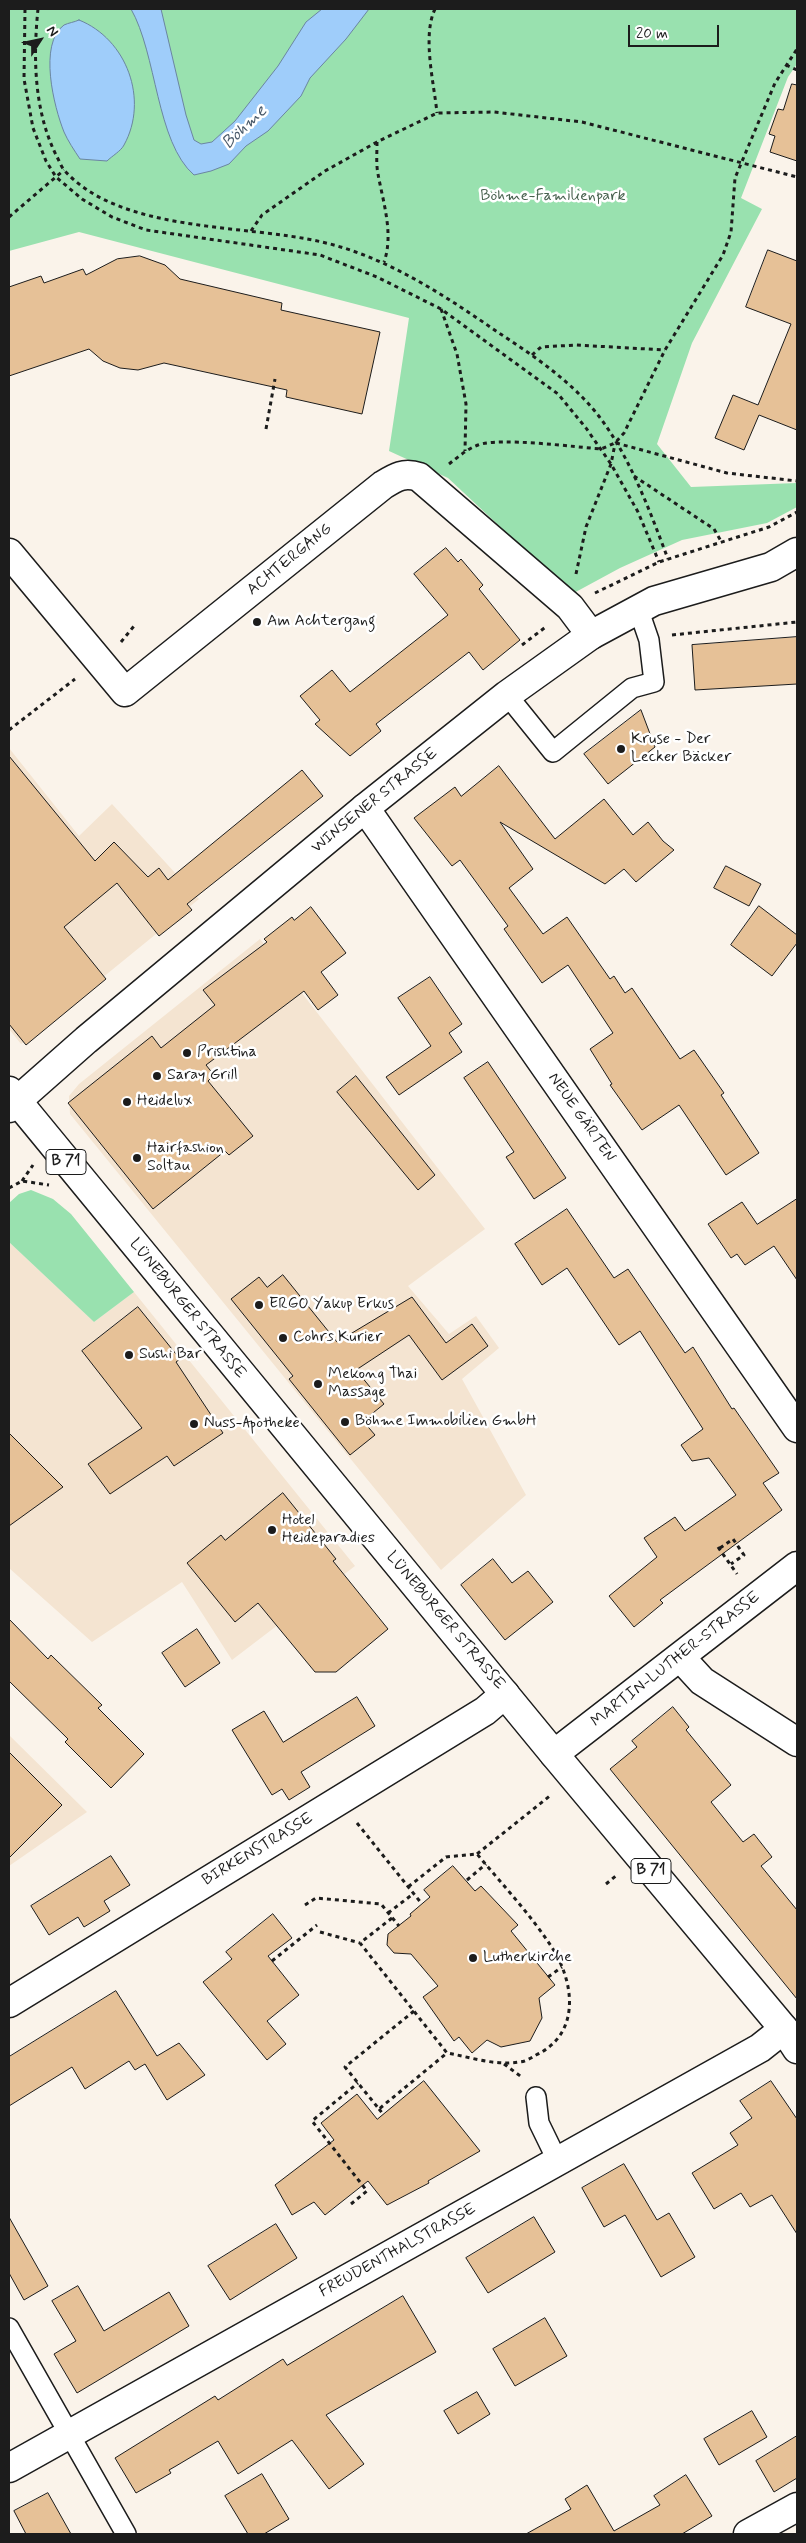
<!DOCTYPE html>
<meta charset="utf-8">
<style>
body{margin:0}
#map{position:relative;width:806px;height:2543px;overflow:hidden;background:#faf3ea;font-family:Mynerve,sans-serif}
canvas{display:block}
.frame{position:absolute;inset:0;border:10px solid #1c1c1c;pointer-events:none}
.north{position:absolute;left:15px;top:15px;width:50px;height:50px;-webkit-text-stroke:4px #fff;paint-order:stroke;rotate:55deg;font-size:14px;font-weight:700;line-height:20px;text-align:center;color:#1c1c1c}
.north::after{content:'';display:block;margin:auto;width:18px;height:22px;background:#1c1c1c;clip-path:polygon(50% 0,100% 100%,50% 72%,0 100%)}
.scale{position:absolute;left:628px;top:25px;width:91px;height:22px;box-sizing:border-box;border:2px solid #1c1c1c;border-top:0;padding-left:6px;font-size:15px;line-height:18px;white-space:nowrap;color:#1c1c1c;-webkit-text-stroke:4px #fff;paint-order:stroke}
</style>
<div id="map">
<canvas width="806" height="2543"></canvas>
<div class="frame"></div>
<div class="north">N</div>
<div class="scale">20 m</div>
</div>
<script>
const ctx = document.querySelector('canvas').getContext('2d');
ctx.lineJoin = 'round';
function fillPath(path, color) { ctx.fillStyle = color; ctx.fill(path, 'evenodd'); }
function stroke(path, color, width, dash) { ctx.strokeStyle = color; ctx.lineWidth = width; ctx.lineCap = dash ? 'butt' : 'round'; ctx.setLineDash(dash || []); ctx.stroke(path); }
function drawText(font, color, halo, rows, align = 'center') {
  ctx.font = font + ' Mynerve,sans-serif'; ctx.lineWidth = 5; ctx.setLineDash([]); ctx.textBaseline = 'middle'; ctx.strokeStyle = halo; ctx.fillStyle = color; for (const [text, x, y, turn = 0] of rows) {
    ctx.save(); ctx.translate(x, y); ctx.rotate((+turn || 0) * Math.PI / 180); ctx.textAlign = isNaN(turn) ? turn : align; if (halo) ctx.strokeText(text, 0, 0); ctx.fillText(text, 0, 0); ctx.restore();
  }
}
const built = new Path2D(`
 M9 748 79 836 112 804 199 899 21 1044 9 1029Z
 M260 939 485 1229 408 1286 449 1334 476 1316 499 1348 462 1379 526 1495 441 1570 70 1114 69 1096 79 1084Z
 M9 1242 94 1322 134 1292 355 1566 232 1660 182 1582 92 1642 9 1568Z
 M9 1735 87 1812 9 1866Z`);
const green = new Path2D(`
 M9 9H797V64L788 77 741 198 762 209 692 343 657 444 691 487 797 483V507L767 523 682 540 620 568 572 594 448 478 389 451 409 318 79 232 9 251Z
 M31 1190 53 1199 71 1214 134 1292 94 1322 9 1242V1203L19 1194Z`);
const water = new Path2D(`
 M131 9H161L186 115 194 140 201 144 212 142 235 121 278 66 306 22 322 9H369L346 39 310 78 301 96 268 131 246 146 229 164 211 171 194 175C156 142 157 54 131 9Z
 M79 20C127 39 149 100 124 145 121 151 112 156 107 161L80 159C74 150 68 141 64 132 54 107 38 44 64 25 68 23 75 22 79 20Z`);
const building = new Path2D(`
 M792 84 797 85V161L770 152 775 136 769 134 778 109 783 110Z
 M768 250 797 261V430L759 415 744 450 715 438 733 395 758 405 791 324 746 307Z
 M140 256 165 265 180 279 282 303 281 310 380 332 362 414 286 397 287 390 164 363 138 370 120 368 103 361 89 349 9 376V287L41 276 44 283 83 269 86 275 117 259Z
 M446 548 458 562 461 559 483 585 479 589 520 640 483 670 469 652 376 724 381 731 350 756 315 724 320 720 300 696 332 670 350 692 448 615 414 574Z
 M797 637V684L695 690 692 645Z
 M641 710 655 747 608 784 584 754Z
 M9 756 95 861 114 842 148 877 159 868 168 880 302 770 323 796 187 904 192 910 159 936 117 883 64 927 106 979 26 1045 9 1024Z
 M499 766 555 839 604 799 633 835 648 822 663 841 674 850 636 882 624 869 605 884 500 822 533 869 509 888 543 934 567 917 610 979 614 976 625 993 632 988 680 1059 694 1050 724 1093 721 1095 759 1153 726 1175 679 1105 642 1130 610 1085 612 1084 590 1049 613 1033 568 965 542 983 504 929 508 926 460 860 452 866 414 818 455 787 461 796Z
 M726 866 761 884 749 906 714 888Z
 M759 906 797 935V943L772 976 731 945Z
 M311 907 346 953 321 972 338 995 318 1010 304 991 206 1065 214 1075 208 1081 253 1136 229 1155 225 1151 153 1209 68 1103 152 1036 161 1048 215 1005 203 990 267 942 264 939 292 917 294 920Z
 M430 977 462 1024 449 1033 462 1052 399 1095 386 1077 431 1046 398 998Z
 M488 1062 566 1178 534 1199 506 1157 514 1152 464 1078Z
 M356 1076 435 1175 418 1190 337 1092Z
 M797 1199V1280L774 1246 745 1265 737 1254 731 1258 708 1224 742 1202 757 1224Z
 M567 1209 614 1278 628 1269 685 1353 693 1347 732 1409 734 1408 779 1473 763 1483 782 1510 660 1600 663 1603 634 1627 609 1596 657 1557 644 1538 675 1517 685 1531 736 1495 709 1458 692 1461 681 1445 703 1429 640 1331 619 1345 567 1268 542 1285 515 1244Z
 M283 1275 337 1342 412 1297 446 1343 472 1324 488 1346 442 1380 409 1335 356 1370 384 1404 363 1421 375 1435 350 1455 289 1379 293 1376 231 1299 259 1277 267 1287Z
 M138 1307 180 1359 176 1362 223 1433 174 1466 167 1456 110 1494 88 1464 142 1428 82 1351Z
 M9 1433 63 1487 9 1526Z
 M283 1493 336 1559 333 1561 388 1629 336 1672H315L258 1603 235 1622 187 1563 221 1535 225 1540Z
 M493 1559 512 1583 528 1571 553 1602 505 1640 461 1585Z
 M9 1619 48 1659 51 1655 102 1705 98 1708 144 1754 111 1788 65 1742 68 1739 9 1681Z
 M197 1629 220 1663 185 1687 162 1653Z
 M357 1697 375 1726 301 1772 310 1787 289 1800 282 1789 272 1795 232 1730 264 1711 283 1742Z
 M673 1707 689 1727 686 1730 731 1785 711 1802 743 1842 754 1834 772 1857 761 1866 797 1910V1999L610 1769 637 1747 632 1741Z
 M9 1752 62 1805 9 1858Z
 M111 1856 130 1885 104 1901 110 1911 84 1927 78 1917 49 1935 31 1906Z
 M453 1866 475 1891 481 1886 518 1925 511 1931 555 1985 539 1998 542 2018 530 2041 501 2047 487 2040 472 2053 459 2037 454 2041 423 1997 438 1986 411 1954 394 1953 387 1945 388 1934 411 1916 410 1914 430 1897 424 1890Z
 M273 1914 292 1938 268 1956 299 1995 267 2021 286 2044 267 2060 203 1982 232 1959 226 1952Z
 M116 1991 157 2056 179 2043 205 2075 167 2100 145 2064 135 2070 129 2061 85 2089 72 2067 9 2106V2057Z
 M424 2081 480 2151 428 2181 429 2183 387 2205 368 2181 325 2215 314 2202 292 2215 275 2185 334 2140 321 2123 357 2094 377 2119Z
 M771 2081 797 2119V2234L772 2195 750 2207 741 2193 714 2209 692 2173 738 2145 730 2133 752 2118 740 2101Z
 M624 2164 657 2220 669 2213 695 2257 661 2277 625 2215 604 2227 582 2188Z
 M9 2217 48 2286 24 2300 9 2273Z
 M534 2217 555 2252 488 2293 466 2258Z
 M276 2224 297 2258 230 2300 208 2266Z
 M78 2286 104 2331 169 2292 189 2326 77 2393 54 2354 76 2341 52 2301Z
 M403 2296 436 2352 326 2415 364 2464 329 2489 292 2440 238 2474 218 2441 176 2466 169 2470 171 2473 136 2493 115 2458 215 2396 218 2400 283 2359 287 2365Z
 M545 2318 567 2356 515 2386 493 2349Z
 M477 2392 490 2414 458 2434 444 2411Z
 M752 2411 767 2437 719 2465 704 2439Z
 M797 2436V2478L774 2492 756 2461Z
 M262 2474 289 2519 264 2534H248L225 2496Z
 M686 2475 712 2516 682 2534H526L571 2509 565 2499 587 2485 614 2531 660 2505 654 2496Z
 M48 2493 71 2534H26L14 2511Z`);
const path = new Path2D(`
 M25 9 24 79 33 128 46 161 56 177 82 199 112 217 146 230 320 255 377 277 441 309 558 394 586 428 611 464 638 512 659 562
 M38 9C33 58 34 110 56 155 59 160 61 167 65 171 121 233 245 224 322 242 387 257 444 295 499 333 528 352 559 373 584 399 624 440 648 506 668 559
 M435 9C422 36 434 83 437 113
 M786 65 797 70
 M377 142C377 153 376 164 378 174 383 202 394 234 384 262
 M9 217 64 170
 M251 231 262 215 325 171 377 142 437 113 494 112 582 122 797 177
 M441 309 457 354 466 404 465 451
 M532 355 541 347 576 345 665 350
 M266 429 275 379
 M616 443 727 473 797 481
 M449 464C458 457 467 449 478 445 499 437 575 447 601 449L615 443 624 433 665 350 723 255 731 232 735 178 775 83 797 49
 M634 476 714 529 721 541
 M576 574 586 527 611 464 615 444
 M595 593 659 562 769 527 797 512
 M672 635 797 622
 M121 642 134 626
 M522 645 547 626
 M9 730 75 679
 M22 1181 33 1165
 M9 1188 22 1181 49 1185
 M718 1547 737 1574
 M720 1548 733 1539 744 1555 731 1564
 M357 1823 422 1904
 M477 1854 551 1795
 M467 1880 486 1864
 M606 1884 617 1875
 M305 1905 316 1898 381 1904 399 1926
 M388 1913 413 1894
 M392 1918 360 1943 447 2053C470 2057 495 2066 519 2062 525 2062 531 2058 536 2055 581 2034 575 1982 551 1946 530 1914 502 1884 477 1854L446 1857 408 1887
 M320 1932 360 1943
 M272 1961 317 1925
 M548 1977 562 1967
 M414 2011 345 2067 379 2109 447 2053
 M504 2064 523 2078
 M379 2109 383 2114
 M351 2204 367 2191 312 2121 358 2083`);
const service = new Path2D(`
 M507 695 553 752 632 688 654 682 649 640 638 608
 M536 2097 539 2123 558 2162
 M9 2328 126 2534`);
const minor = new Path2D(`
 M9 553 125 692 383 485C396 477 404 472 419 477L570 607 591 635
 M365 808 797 1428
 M680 1657 702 1681 797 1742
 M554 1754 797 1566
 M9 2003 485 1711 505 1694
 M9 2468 760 2048 784 2029
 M748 2534 797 2507`);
const secondary = new Path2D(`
 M9 1108 86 1040 365 808 507 695 591 635 654 601 771 567 797 552`);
const primary = new Path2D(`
 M9 1091 554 1754 784 2029 797 2049`);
const markers = [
 [257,622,5,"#1c1c1c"],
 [621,749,5,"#1c1c1c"],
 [187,1053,5,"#1c1c1c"],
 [157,1076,5,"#1c1c1c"],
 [127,1102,5,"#1c1c1c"],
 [137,1158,5,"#1c1c1c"],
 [259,1305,5,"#1c1c1c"],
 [283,1338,5,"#1c1c1c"],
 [129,1355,5,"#1c1c1c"],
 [318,1384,5,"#1c1c1c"],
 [345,1422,5,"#1c1c1c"],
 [194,1424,5,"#1c1c1c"],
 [272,1530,5,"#1c1c1c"],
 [473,1958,5,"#1c1c1c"]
];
const shields = [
 [66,1162,40],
 [651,1871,40]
];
const shieldNames = [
 ["B 71",66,1162],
 ["B 71",651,1871]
];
const parkNames = [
 ["Böhme-Familienpark",553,197]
];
const streetNames = [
 ["ACHTERGANG",290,560,-39],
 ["WINSENER STRASSE",375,801,-39],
 ["NEUE GÄRTEN",581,1118,55],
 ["LÜNEBURGER STRASSE",187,1309,51],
 ["LÜNEBURGER STRASSE",445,1621,50],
 ["MARTIN-LUTHER-STRASSE",676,1660,-38],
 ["BIRKENSTRASSE",258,1850,-31],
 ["FREUDENTHALSTRASSE",398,2251,-29]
];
const poiNames = [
 ["Am Achtergang",267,622],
 ["Kruse - Der",631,740],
 ["Lecker Bäcker",631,758],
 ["Prishtina",197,1053],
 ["Saray Grill",167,1076],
 ["Heidelux",137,1102],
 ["Hairfashion",147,1149],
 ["Soltau",147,1167],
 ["ERGO Yakup Erkus",269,1305],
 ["Cohrs Kurier",293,1338],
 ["Sushi Bar",139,1355],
 ["Mekong Thai",328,1375],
 ["Massage",328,1393],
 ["Böhme Immobilien GmbH",355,1422],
 ["Nuss-Apotheke",204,1424],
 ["Hotel",282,1521],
 ["Heideparadies",282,1539],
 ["Lutherkirche",483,1958]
];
const waterNames = [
 ["Böhme",245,128,-44]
];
fillPath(built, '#f4e4d1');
fillPath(green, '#99e1af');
fillPath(water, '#9fcdfa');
stroke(water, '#6b86a1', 1);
fillPath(building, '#e6c197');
stroke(building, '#1c1c1c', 1);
stroke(service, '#1c1c1c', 22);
stroke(minor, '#1c1c1c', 31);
stroke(secondary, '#1c1c1c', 31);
stroke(primary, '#1c1c1c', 31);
stroke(path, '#1c1c1c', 3, [4, 4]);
stroke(service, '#fff', 19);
stroke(minor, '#fff', 28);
stroke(secondary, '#fff', 28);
stroke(primary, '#fff', 28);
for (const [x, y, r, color] of markers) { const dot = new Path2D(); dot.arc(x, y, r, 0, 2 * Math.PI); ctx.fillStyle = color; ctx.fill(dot); stroke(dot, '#fff', 2); }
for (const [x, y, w] of shields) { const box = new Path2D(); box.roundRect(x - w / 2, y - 12.5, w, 25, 4); ctx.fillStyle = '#fff'; ctx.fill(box); stroke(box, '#1c1c1c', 1); }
drawText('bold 15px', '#1c1c1c', null, shieldNames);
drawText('16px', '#48614f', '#fff', parkNames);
drawText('16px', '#1c1c1c', '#fff', streetNames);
drawText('16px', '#1c1c1c', '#fff', poiNames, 'left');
drawText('italic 18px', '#4a5a6a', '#fff', waterNames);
</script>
